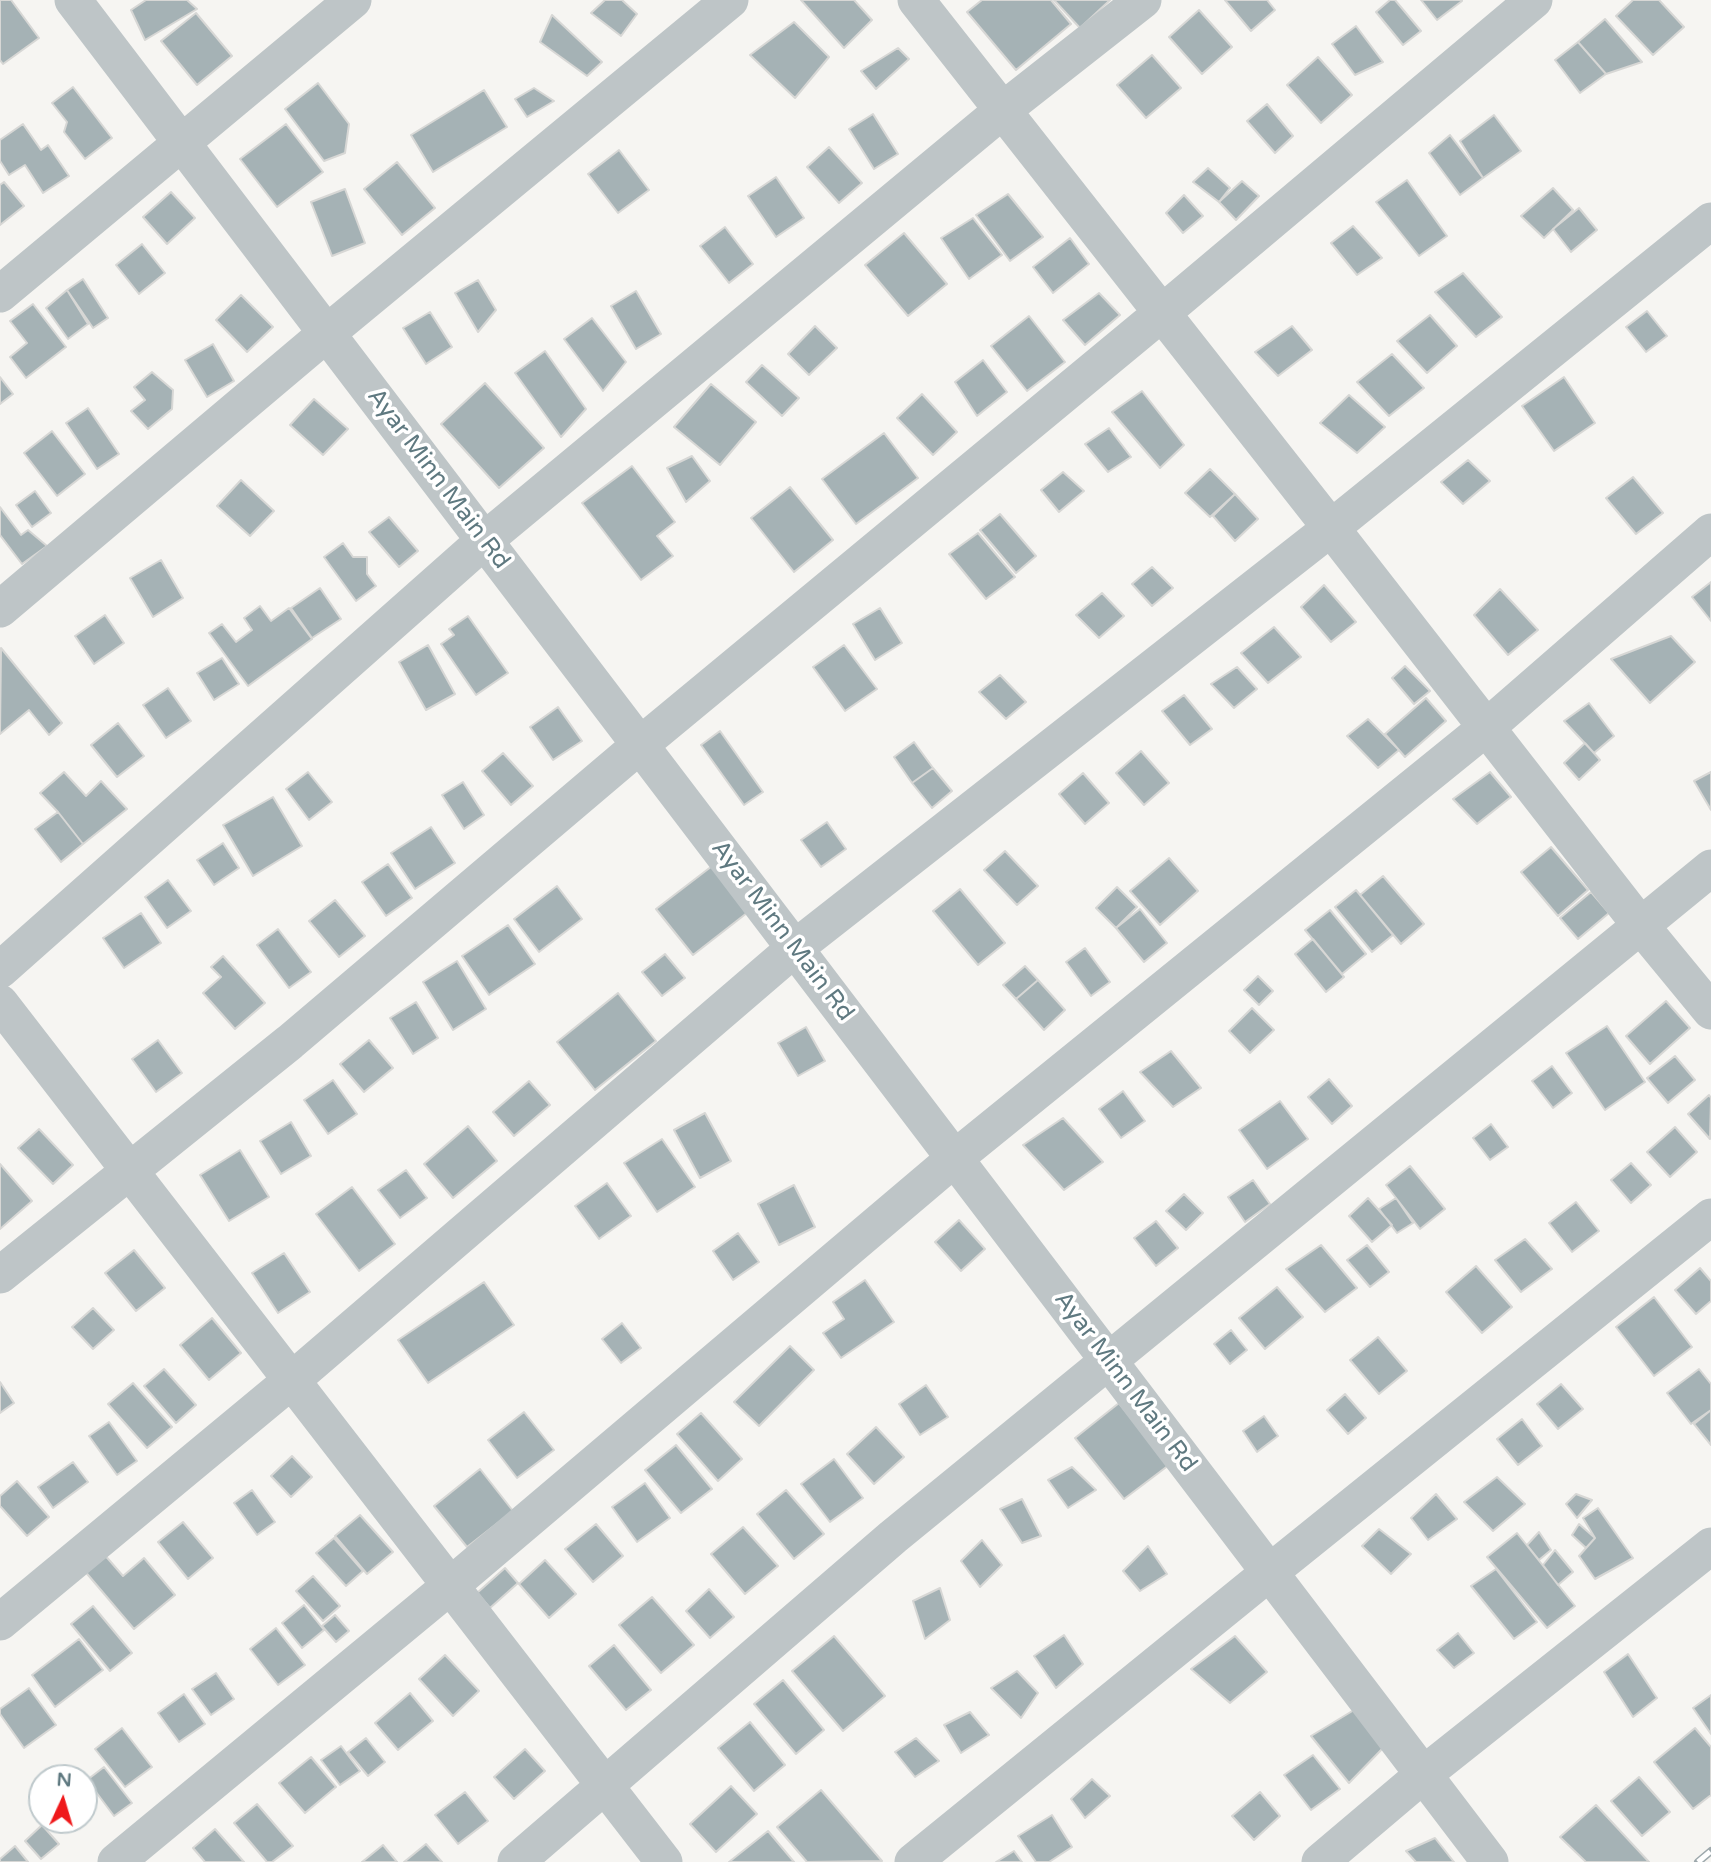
<!DOCTYPE html>
<style>
body{margin:0}
#map{position:relative;width:1711px;height:1862px;overflow:hidden;background:#f6f5f2;font-family:"Varela Round",sans-serif}
canvas{display:block}
.north{position:absolute;left:28px;top:1764px;width:70px;height:70px;box-sizing:border-box;background:#fff;border:2px solid #bfc9cc;border-radius:50%;rotate:4deg;font-size:19px;font-weight:700;line-height:28px;text-align:center;color:#5f7980}
.north::after{content:'';display:block;margin:auto;width:24px;height:32px;background:#ef191b;clip-path:polygon(50% 0,100% 100%,50% 72%,0 100%)}
</style>
<div id="map">
<canvas width="1711" height="1862"></canvas>
<div class="north">N</div>
</div>
<script>
const ctx = document.querySelector('canvas').getContext('2d');
ctx.lineJoin = 'round';
function fillPath(path, color) { ctx.fillStyle = color; ctx.fill(path, 'evenodd'); }
function stroke(path, color, width, dash) { ctx.strokeStyle = color; ctx.lineWidth = width; ctx.lineCap = dash ? 'butt' : 'round'; ctx.setLineDash(dash || []); ctx.stroke(path); }
function drawText(font, color, halo, rows, align = 'center') {
  ctx.font = font + ' "Varela Round",sans-serif'; ctx.lineWidth = 7; ctx.setLineDash([]); ctx.textBaseline = 'middle'; ctx.strokeStyle = halo; ctx.fillStyle = color; for (const [text, x, y, turn = 0] of rows) {
    ctx.save(); ctx.translate(x, y); ctx.rotate((+turn || 0) * Math.PI / 180); ctx.textAlign = isNaN(turn) ? turn : align; if (halo) ctx.strokeText(text, 0, 0); ctx.fillText(text, 0, 0); ctx.restore();
  }
}
const building = new Path2D(`
 M0 0H11L39 38 3 64 0 60Z
 M146 0H187L197 9 145 40 131 10Z
 M605 0H622L637 14 621 36 591 13Z
 M801 0H854L872 20 844 48Z
 M982 0H1051L1071 24 1016 70 967 12Z
 M1054 0H1110L1080 28Z
 M1225 0H1267L1275 10 1251 31Z
 M1390 0H1395L1421 31 1403 45 1376 12Z
 M1421 0H1462V1L1437 20Z
 M1633 0H1659L1684 27 1653 55 1616 16Z
 M1199 10 1232 47 1202 74 1169 37Z
 M196 13 232 56 197 85 161 41Z
 M552 15 602 62 587 76 540 42Z
 M1605 19 1642 62 1606 74 1578 42Z
 M794 22 829 57 795 98 750 55Z
 M1356 26 1383 62 1355 75 1332 44Z
 M1578 42 1606 74 1580 93 1555 60Z
 M898 48 909 59 876 89 861 71Z
 M1152 55 1181 88 1146 118 1117 85Z
 M1318 57 1352 95 1321 123 1287 85Z
 M318 83 349 124 345 153 324 161 285 109Z
 M73 87 112 138 85 159 64 132 67 122 52 103Z
 M534 88 554 101 527 117 515 99Z
 M484 90 507 127 433 172 411 135Z
 M1267 104 1293 136 1275 153 1247 121Z
 M873 114 898 154 874 169 849 129Z
 M1494 115 1521 151 1483 178 1460 141Z
 M23 124 41 150 48 145 69 176 43 193 25 165 9 175 0 161V140Z
 M286 124 323 172 277 207 240 159Z
 M1450 135 1483 178 1460 195 1429 153Z
 M829 147 862 183 839 203 807 167Z
 M619 150 649 190 618 213 588 174Z
 M397 162 435 208 402 235 364 189Z
 M1208 168 1230 188 1219 202 1193 182Z
 M776 177 804 218 776 237 748 196Z
 M1407 180 1447 236 1419 256 1376 202Z
 M1242 181 1259 196 1236 220 1219 202Z
 M4 182 24 206 0 225V185Z
 M1553 188 1573 210 1544 238 1521 216Z
 M345 189 365 243 332 256 311 202Z
 M171 192 195 218 167 244 143 217Z
 M1008 194 1043 237 1010 261 976 215Z
 M1184 195 1203 216 1183 233 1166 213Z
 M1579 208 1597 230 1571 252 1553 229Z
 M973 218 1002 255 969 279 941 238Z
 M1353 226 1382 258 1357 275 1331 243Z
 M725 227 753 264 729 283 700 246Z
 M904 233 947 284 908 316 865 265Z
 M1070 238 1089 264 1053 293 1033 267Z
 M142 244 165 273 139 294 116 265Z
 M1463 273 1502 317 1476 337 1435 292Z
 M83 279 108 318 93 328 67 290Z
 M478 280 496 310 478 332 455 293Z
 M67 290 88 324 68 339 46 308Z
 M636 291 661 334 636 349 611 306Z
 M1099 293 1120 315 1085 345 1063 320Z
 M241 295 273 327 247 352 216 320Z
 M33 304 66 347 26 378 10 357 27 343 10 321Z
 M1647 311 1667 336 1646 352 1626 327Z
 M430 312 452 347 426 364 403 328Z
 M1430 315 1457 346 1427 373 1397 341Z
 M1029 316 1065 362 1027 391 991 346Z
 M592 318 626 362 603 391 564 339Z
 M815 326 837 348 809 375 788 354Z
 M1292 326 1312 350 1278 376 1255 352Z
 M213 344 234 381 207 397 185 360Z
 M545 351 586 409 561 437 515 373Z
 M1392 354 1424 388 1389 416 1357 382Z
 M983 360 1007 392 977 416 955 382Z
 M762 365 799 398 782 416 746 382Z
 M152 372 173 390 172 409 148 429 131 411 145 400 134 387Z
 M0 377 13 394 0 404Z
 M1564 377 1595 423 1554 451 1522 406Z
 M485 383 544 448 499 488 441 424Z
 M711 384 756 422 720 465 674 427Z
 M1142 391 1184 445 1160 468 1112 412Z
 M922 394 957 432 933 455 897 418Z
 M1349 395 1385 427 1357 453 1320 423Z
 M314 399 348 429 323 455 290 425Z
 M88 408 119 454 97 469 66 423Z
 M1109 428 1131 457 1108 472 1085 444Z
 M52 431 85 474 57 496 24 453Z
 M884 433 918 478 856 524 822 479Z
 M692 456 710 481 686 502 667 468Z
 M1468 460 1490 481 1463 504 1441 482Z
 M632 466 675 522 657 536 673 556 641 580 582 503Z
 M1210 469 1235 494 1210 517 1185 493Z
 M1063 472 1084 491 1059 512 1041 490Z
 M1633 477 1663 513 1636 534 1606 498Z
 M241 480 274 511 250 536 217 506Z
 M790 487 833 540 794 572 751 518Z
 M35 491 51 513 32 527 16 505Z
 M1235 494 1258 519 1235 541 1213 516Z
 M0 507 21 535 28 530 47 546 22 564 0 535Z
 M1000 514 1036 556 1016 573 980 530Z
 M389 517 418 551 399 567 369 532Z
 M978 533 1015 577 986 599 949 554Z
 M343 543 353 557H367V574L376 586 356 601 324 557Z
 M161 560 183 598 153 617 130 578Z
 M1152 567 1173 588 1152 606 1132 584Z
 M1711 582V621L1692 597Z
 M1324 585 1356 622 1331 642 1301 607Z
 M320 588 341 619 312 638 291 608Z
 M1500 589 1538 630 1508 655 1474 615Z
 M1102 593 1124 616 1099 638 1076 615Z
 M260 606 271 621 289 608 312 639 248 686 209 633 222 624 236 642 252 630 244 618Z
 M880 608 902 643 875 660 853 624Z
 M105 615 124 643 94 664 75 636Z
 M468 616 508 673 476 695 441 644 454 635 449 629Z
 M1274 627 1301 657 1268 683 1241 653Z
 M1671 636 1695 662 1650 703 1611 659Z
 M428 645 455 694 426 710 399 662Z
 M844 645 877 689 845 711 813 667Z
 M1 648 62 723 49 735 29 710 0 734Z
 M222 658 239 684 214 700 197 673Z
 M1405 666 1430 691 1414 704 1392 678Z
 M1237 667 1257 689 1234 708 1211 684Z
 M1000 675 1026 702 1006 719 979 692Z
 M168 688 191 721 166 738 143 705Z
 M1184 695 1212 729 1190 745 1162 711Z
 M1426 698 1446 721 1405 757 1385 734Z
 M1589 703 1614 736 1594 753 1564 721Z
 M558 707 582 741 553 760 530 727Z
 M1368 719 1399 750 1378 768 1347 736Z
 M118 723 144 756 117 777 91 745Z
 M720 731 763 792 744 805 701 745Z
 M914 742 933 768 912 783 894 757Z
 M1585 743 1600 760 1579 780 1564 763Z
 M1141 751 1169 783 1144 805 1116 773Z
 M503 753 533 786 511 805 482 771Z
 M933 768 952 791 932 808 912 783Z
 M64 772 86 796 101 781 127 809 83 844 58 812 40 793Z
 M308 772 332 802 309 820 286 789Z
 M1490 772 1511 797 1477 824 1453 799Z
 M1711 772V810L1694 781Z
 M1083 773 1109 803 1085 824 1059 794Z
 M463 782 484 815 464 829 442 795Z
 M273 797 302 846 253 876 223 825Z
 M58 812 83 844 61 862 35 829Z
 M827 822 846 849 821 867 801 840Z
 M431 827 455 863 415 889 391 853Z
 M223 843 239 868 214 885 197 860Z
 M1551 847 1588 890 1558 916 1521 872Z
 M1005 851 1038 886 1017 905 984 870Z
 M1169 858 1198 891 1160 925 1130 891Z
 M716 863 752 909 693 955 656 909Z
 M388 864 412 898 386 916 362 882Z
 M1383 876 1424 924 1401 944 1360 895Z
 M168 880 191 911 167 928 145 897Z
 M557 886 582 919 539 952 514 919Z
 M1117 887 1137 907 1116 928 1096 908Z
 M960 889 1005 943 978 965 933 911Z
 M1356 890 1393 935 1372 952 1335 907Z
 M1591 892 1609 913 1578 939 1560 918Z
 M335 900 365 936 339 957 309 921Z
 M1140 909 1167 943 1144 962 1116 928Z
 M1330 910 1366 954 1342 974 1305 930Z
 M141 913 161 943 124 968 103 938Z
 M508 925 535 964 489 995 462 956Z
 M278 929 311 972 289 988 257 945Z
 M1313 939 1344 977 1326 992 1295 954Z
 M1085 948 1110 982 1091 996 1066 962Z
 M665 954 685 978 662 996 642 972Z
 M223 956 265 1003 235 1029 203 993 221 977 211 967Z
 M457 961 486 1009 453 1030 423 982Z
 M1025 966 1038 980 1016 999 1003 985Z
 M1258 976 1273 991 1259 1005 1244 990Z
 M1038 980 1065 1010 1044 1030 1016 999Z
 M618 993 656 1041 595 1090 557 1042Z
 M1666 1001 1690 1028 1650 1064 1626 1036Z
 M416 1002 438 1038 413 1054 390 1018Z
 M1252 1008 1274 1030 1250 1053 1229 1031Z
 M1607 1026 1645 1082 1605 1110 1566 1053Z
 M806 1027 825 1061 798 1076 778 1043Z
 M158 1040 182 1073 156 1092 132 1059Z
 M369 1040 393 1068 364 1092 340 1064Z
 M1171 1051 1201 1088 1173 1107 1140 1072Z
 M1675 1056 1695 1080 1668 1103 1647 1078Z
 M1552 1066 1572 1093 1553 1108 1532 1081Z
 M1329 1079 1352 1106 1332 1124 1308 1097Z
 M333 1080 357 1114 328 1134 304 1100Z
 M529 1081 550 1105 514 1136 493 1112Z
 M1123 1091 1145 1121 1121 1138 1099 1109Z
 M1709 1095 1711 1098 1710 1139 1688 1114Z
 M1280 1101 1308 1139 1267 1169 1239 1130Z
 M705 1113 731 1161 700 1178 674 1130Z
 M1063 1118 1103 1162 1064 1190 1023 1145Z
 M291 1122 311 1156 281 1174 260 1141Z
 M1491 1124 1508 1147 1490 1160 1473 1138Z
 M468 1126 497 1161 453 1198 424 1164Z
 M1675 1127 1697 1152 1670 1177 1647 1152Z
 M39 1129 73 1165 53 1184 18 1148Z
 M662 1139 695 1187 657 1212 624 1163Z
 M240 1150 269 1197 229 1221 200 1175Z
 M1631 1163 1651 1185 1631 1203 1611 1180Z
 M0 1164 32 1201 0 1229Z
 M1410 1166 1445 1209 1420 1229 1386 1185Z
 M406 1170 427 1198 400 1218 378 1190Z
 M1253 1180 1270 1204 1245 1222 1228 1197Z
 M607 1183 631 1216 599 1239 575 1206Z
 M794 1185 815 1227 779 1245 758 1204Z
 M352 1187 395 1244 359 1271 316 1214Z
 M1184 1194 1203 1213 1186 1230 1166 1211Z
 M1368 1198 1392 1225 1372 1242 1349 1216Z
 M1396 1198 1413 1223 1397 1233 1379 1209Z
 M1576 1202 1599 1231 1572 1252 1549 1223Z
 M959 1220 985 1249 961 1271 935 1242Z
 M1156 1221 1178 1248 1156 1266 1134 1238Z
 M738 1233 759 1262 733 1280 713 1251Z
 M1525 1239 1552 1269 1521 1292 1495 1260Z
 M1321 1245 1357 1288 1325 1312 1286 1269Z
 M1367 1245 1389 1272 1370 1287 1347 1260Z
 M134 1250 165 1288 136 1311 105 1273Z
 M284 1253 310 1292 278 1313 252 1273Z
 M1476 1266 1512 1307 1482 1333 1446 1292Z
 M1700 1268 1711 1281V1301L1696 1314 1675 1290Z
 M865 1280 894 1322 841 1358 823 1333 844 1319 833 1302Z
 M484 1282 514 1325 428 1383 398 1340Z
 M1277 1287 1303 1317 1265 1349 1239 1318Z
 M1654 1297 1692 1347 1654 1376 1616 1327Z
 M93 1308 114 1330 93 1349 72 1327Z
 M212 1318 241 1353 209 1380 180 1345Z
 M622 1323 641 1348 621 1363 602 1339Z
 M1231 1330 1247 1350 1230 1364 1214 1344Z
 M1378 1337 1407 1371 1379 1394 1350 1360Z
 M790 1346 814 1370 759 1426 734 1402Z
 M164 1369 196 1405 176 1423 144 1386Z
 M1699 1369 1711 1384V1410L1691 1424 1667 1393Z
 M0 1382 14 1403 0 1413Z
 M133 1383 172 1427 147 1448 108 1404Z
 M1561 1384 1583 1409 1558 1429 1537 1404Z
 M926 1385 948 1417 920 1435 899 1404Z
 M1345 1394 1366 1418 1348 1434 1327 1410Z
 M1119 1403 1169 1465 1124 1499 1075 1438Z
 M1711 1410V1445L1694 1424Z
 M524 1412 554 1450 517 1478 488 1440Z
 M701 1413 742 1459 718 1481 677 1434Z
 M1264 1416 1278 1436 1257 1452 1243 1431Z
 M1522 1419 1542 1446 1518 1465 1497 1439Z
 M109 1422 137 1461 117 1475 89 1436Z
 M876 1427 904 1457 874 1484 847 1454Z
 M676 1445 712 1489 681 1513 645 1470Z
 M292 1456 312 1477 291 1497 271 1476Z
 M834 1459 863 1498 830 1522 801 1484Z
 M73 1462 88 1482 53 1508 38 1487Z
 M1072 1467 1096 1490 1068 1508 1048 1480Z
 M480 1469 513 1511 467 1547 434 1506Z
 M1497 1477 1525 1504 1493 1531 1464 1502Z
 M17 1481 49 1517 27 1536 0 1506V1496Z
 M645 1483 670 1518 637 1542 612 1507Z
 M252 1490 275 1522 257 1535 234 1503Z
 M786 1490 824 1534 794 1559 757 1514Z
 M1436 1494 1457 1519 1428 1540 1411 1518Z
 M1576 1494 1592 1500 1577 1518 1566 1504Z
 M1022 1499 1041 1536 1022 1543 1000 1509Z
 M1598 1508 1633 1558 1595 1579 1579 1556 1595 1538 1583 1518Z
 M360 1515 393 1552 367 1574 335 1536Z
 M183 1522 213 1558 188 1579 158 1542Z
 M596 1524 623 1556 593 1582 565 1549Z
 M1579 1524 1595 1538 1586 1548 1572 1535Z
 M743 1527 778 1566 745 1594 711 1554Z
 M1379 1529 1411 1554 1391 1574 1362 1546Z
 M1539 1532 1551 1550 1539 1560 1527 1545Z
 M1517 1533 1575 1606 1547 1628 1487 1557Z
 M334 1538 363 1571 346 1586 316 1553Z
 M982 1540 1002 1565 980 1587 961 1561Z
 M1148 1546 1167 1574 1140 1591 1123 1571Z
 M1555 1550 1573 1572 1558 1585 1543 1565Z
 M103 1553 123 1576 144 1558 175 1595 134 1629 83 1569Z
 M545 1560 576 1594 549 1618 519 1584Z
 M505 1568 518 1583 490 1608 477 1593Z
 M1496 1569 1537 1622 1514 1639 1471 1586Z
 M313 1576 340 1606 323 1621 296 1591Z
 M940 1588 950 1620 925 1639 913 1601Z
 M709 1589 734 1617 710 1638 686 1611Z
 M652 1597 694 1645 661 1673 619 1625Z
 M304 1605 324 1630 302 1648 282 1623Z
 M93 1606 132 1653 110 1671 71 1624Z
 M335 1615 349 1631 336 1642 322 1626Z
 M276 1628 305 1665 278 1685 250 1649Z
 M1458 1633 1474 1653 1454 1668 1437 1650Z
 M1064 1635 1083 1664 1056 1688 1034 1656Z
 M834 1636 885 1696 843 1731 792 1671Z
 M1235 1636 1267 1672 1230 1703 1191 1669Z
 M79 1639 103 1670 55 1707 32 1675Z
 M614 1645 651 1690 626 1710 589 1666Z
 M1628 1654 1657 1698 1633 1717 1604 1672Z
 M445 1655 479 1691 453 1716 419 1679Z
 M1017 1671 1038 1693 1021 1718 991 1688Z
 M216 1673 234 1699 211 1715 192 1689Z
 M783 1680 824 1730 796 1754 754 1704Z
 M29 1688 56 1725 24 1748 0 1714V1709Z
 M410 1693 433 1721 398 1750 375 1723Z
 M184 1694 205 1724 179 1742 158 1713Z
 M1711 1695V1734L1693 1708Z
 M1354 1710 1384 1747 1349 1783 1311 1736Z
 M970 1712 989 1735 961 1753 944 1725Z
 M750 1722 785 1765 754 1791 718 1748Z
 M122 1728 152 1767 125 1787 95 1749Z
 M1695 1728 1711 1747V1795L1693 1809 1654 1762Z
 M366 1738 385 1762 368 1776 348 1752Z
 M916 1738 939 1761 915 1777 895 1752Z
 M341 1746 360 1771 340 1785 321 1760Z
 M525 1749 545 1771 514 1799 494 1777Z
 M1313 1755 1340 1789 1311 1810 1284 1775Z
 M311 1757 336 1787 305 1813 279 1783Z
 M104 1767 132 1803 114 1816 87 1780Z
 M1639 1777 1670 1812 1642 1836 1611 1801Z
 M1092 1779 1110 1796 1085 1818 1071 1799Z
 M731 1786 757 1814 716 1852 690 1824Z
 M821 1790 882 1861 807 1862 777 1827Z
 M465 1792 488 1821 458 1844 435 1815Z
 M1260 1792 1280 1816 1254 1840 1232 1816Z
 M257 1804 293 1846 272 1862H267L234 1823Z
 M1596 1805 1649 1862H1586L1560 1837Z
 M1052 1815 1072 1847 1049 1862H1036L1018 1836Z
 M42 1825 59 1844 41 1859 25 1841Z
 M215 1829 244 1862H205L193 1848Z
 M768 1831 794 1862H729Z
 M1435 1838 1454 1862H1416L1406 1851Z
 M426 1844 442 1862H404Z
 M383 1845 397 1862H362Z
 M15 1846 28 1862H0V1859Z
 M1014 1851 1022 1862H996Z`);
const street = new Path2D(`
 M73 0 1490 1862
 M916 0 1331 528 1641 926 1711 1011
 M0 294 353 0
 M0 609 327 333 730 0
 M0 970 485 540 1003 110 1143 0
 M0 1003 664 1862
 M0 1275 290 1042 640 745 1162 313 1534 0
 M0 1622 292 1380 795 948 1331 528 1711 221
 M116 1862 450 1586 955 1158 1487 727 1711 532
 M516 1862 893 1537 1711 868
 M913 1862 1270 1572 1711 1217
 M1320 1862 1424 1774 1711 1546`);
const rail = new Path2D(`
 M1698 1862 1711 1851`);
const streetNames = [
 ["Ayar Minn Main Rd",438,479,53],
 ["Ayar Minn Main Rd",782,931,53],
 ["Ayar Minn Main Rd",1125,1382,53]
];
fillPath(building, '#a5b2b5');
stroke(building, '#d7d7d5', 2);
stroke(street, '#bec5c7', 37);
stroke(rail, '#9da8ac', 8);
stroke(rail, '#fff', 5, [16]);
drawText('24px', '#5f7980', '#fff', streetNames);
</script>
